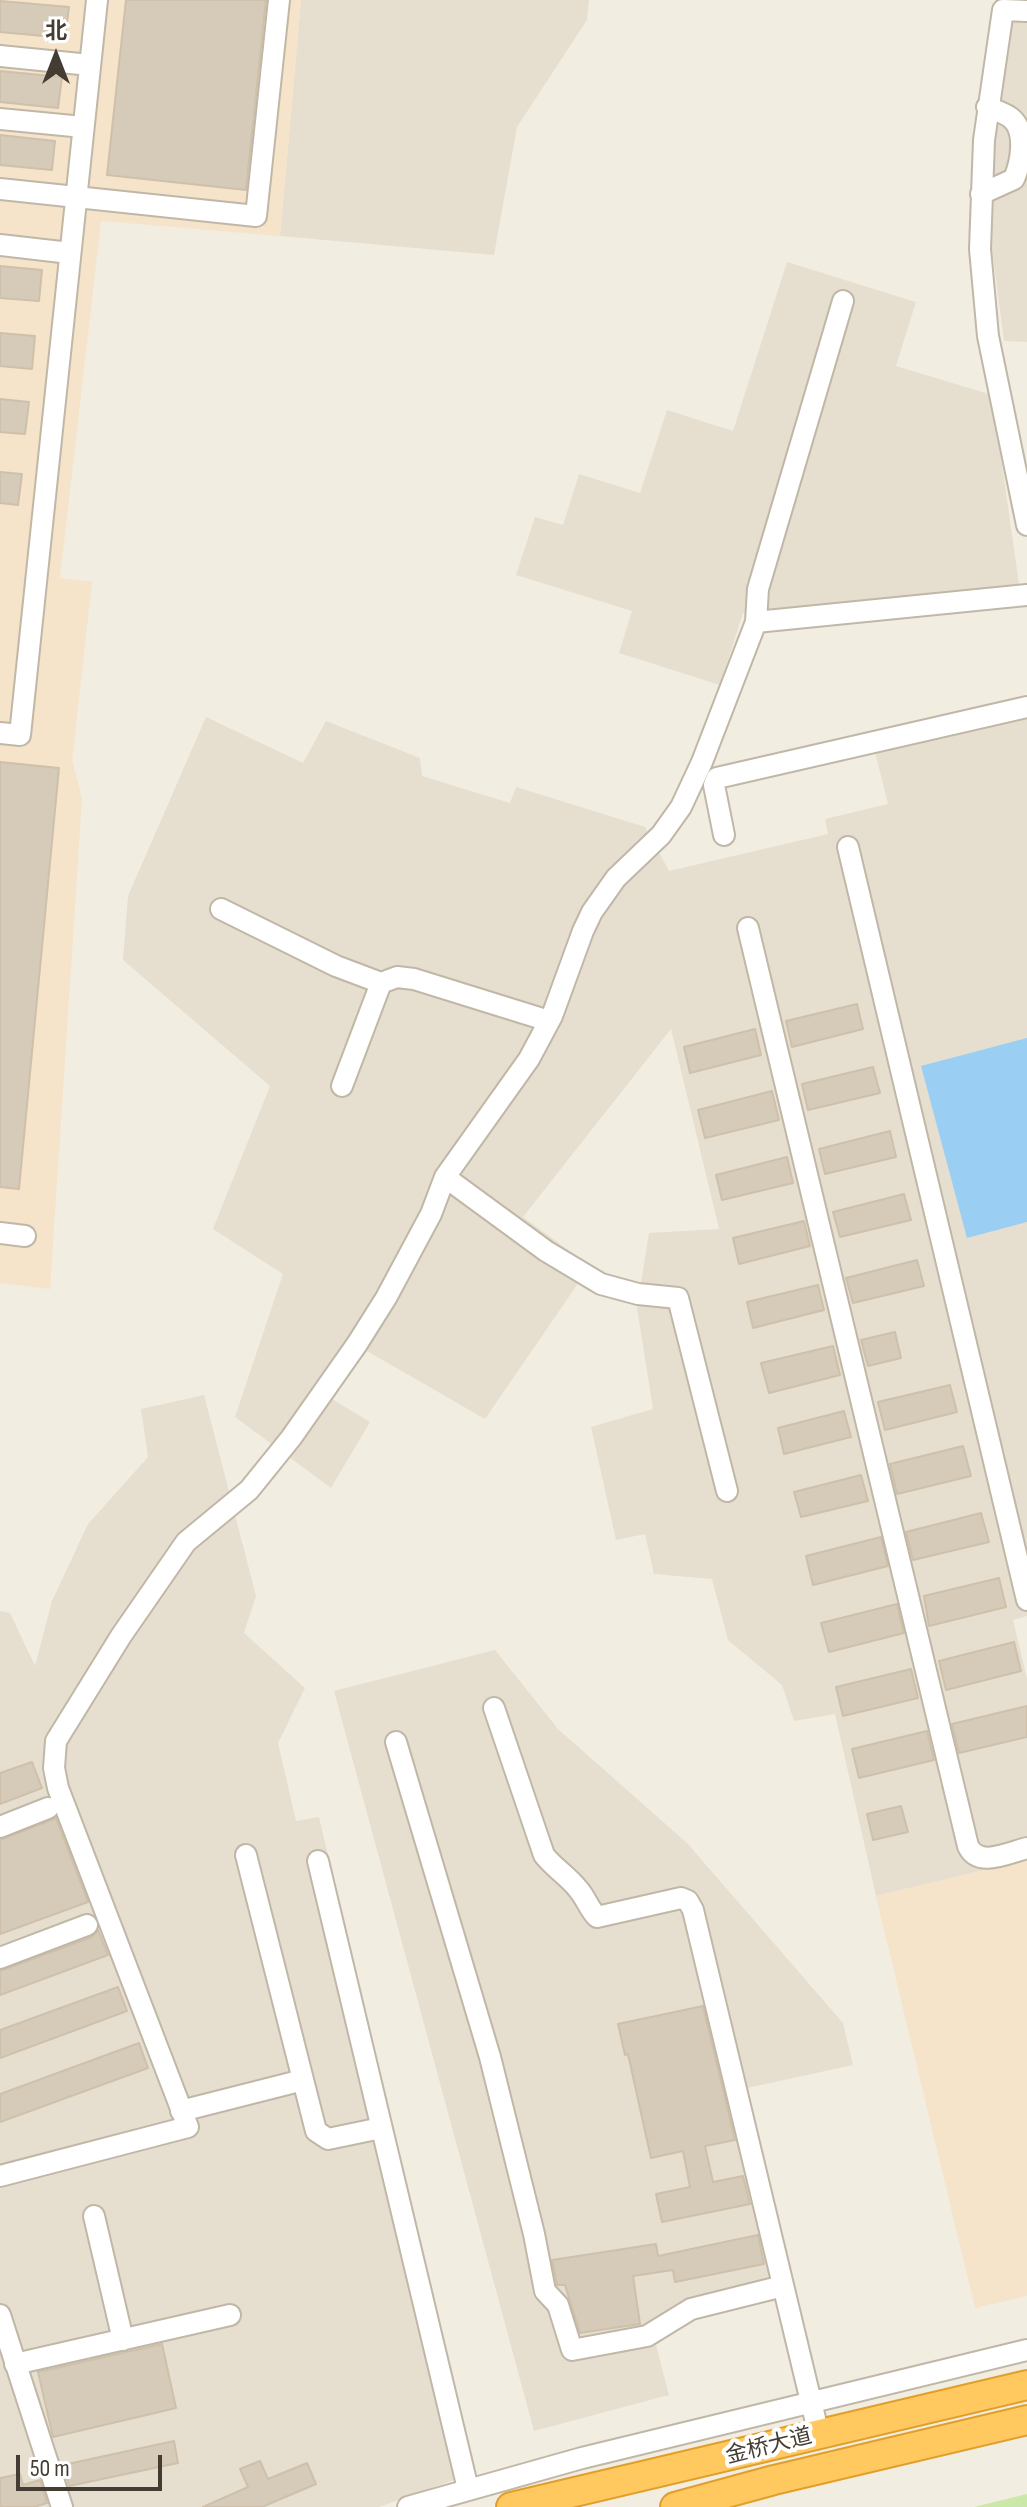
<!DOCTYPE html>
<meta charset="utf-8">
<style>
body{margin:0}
#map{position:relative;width:1027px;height:2507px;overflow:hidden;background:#f2ede1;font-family:"Sofia Sans Condensed","Noto Sans SC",sans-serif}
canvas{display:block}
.north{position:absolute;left:16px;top:16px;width:80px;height:80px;-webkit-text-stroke:6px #fff;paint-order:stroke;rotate:0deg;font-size:22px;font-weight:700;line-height:32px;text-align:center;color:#433c32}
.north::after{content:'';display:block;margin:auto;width:28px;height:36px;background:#433c32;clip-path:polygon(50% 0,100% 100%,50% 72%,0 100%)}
.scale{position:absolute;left:16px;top:2455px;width:146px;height:36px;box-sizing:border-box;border:4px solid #433c32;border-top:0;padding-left:10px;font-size:24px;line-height:28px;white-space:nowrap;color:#433c32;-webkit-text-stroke:6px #fff;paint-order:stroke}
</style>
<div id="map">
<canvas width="1027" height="2507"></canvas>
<div class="north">北</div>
<div class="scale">50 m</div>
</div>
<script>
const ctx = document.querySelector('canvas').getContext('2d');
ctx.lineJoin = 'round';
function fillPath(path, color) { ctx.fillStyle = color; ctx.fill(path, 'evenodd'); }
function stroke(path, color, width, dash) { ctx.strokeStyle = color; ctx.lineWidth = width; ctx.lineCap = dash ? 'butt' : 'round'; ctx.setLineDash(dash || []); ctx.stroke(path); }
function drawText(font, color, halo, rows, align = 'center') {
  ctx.font = font + ' "Sofia Sans Condensed","Noto Sans SC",sans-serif'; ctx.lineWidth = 8; ctx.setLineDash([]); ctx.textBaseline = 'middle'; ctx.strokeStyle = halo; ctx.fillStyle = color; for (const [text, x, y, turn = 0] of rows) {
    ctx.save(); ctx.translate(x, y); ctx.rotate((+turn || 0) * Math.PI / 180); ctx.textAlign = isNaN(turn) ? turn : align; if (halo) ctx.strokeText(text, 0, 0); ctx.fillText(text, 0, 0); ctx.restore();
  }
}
const residential = new Path2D(`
 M301 0H589L587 20 517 127 494 255 280 236Z
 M1016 0H1027V342L1004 341 992 250 990 150Z
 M787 262 916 302 896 366 992 395 1019 584 743 613 720 685 619 653 632 611 516 575 535 517 563 525 579 474 640 493 667 410 733 431Z
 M1027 716V1616L1013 1620 1027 1679V1860L876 1896 835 1714 794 1721 782 1685 728 1640 712 1579 654 1574 645 1534 616 1540 591 1427 653 1409 637 1308 649 1233 719 1229 671 1029 523 1217 590 1266 485 1419 367 1351 332 1399 370 1422 331 1488 235 1417 283 1274 213 1229 270 1086 123 960 128 896 206 717 303 763 326 721 420 758 422 776 510 803 516 787 645 827 669 871 828 834 825 819 888 804 875 752Z
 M204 1395 256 1596 244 1633 305 1688 278 1743 296 1821 319 1817 473 2473 379 2507H0V1611L10 1613 35 1666 52 1601 88 1524 148 1457 141 1409Z
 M495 1650 558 1729 687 1843 843 2023 853 2065 747 2088 791 2289 688 2316 655 2341 669 2395 534 2431 334 1691Z`);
const commercial = new Path2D(`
 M0 0H301L280 236 101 221 60 578 92 582 72 760 82 799 50 1289 0 1283Z
 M1027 1860V2296L975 2308 876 1896Z`);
const green = new Path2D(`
 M1027 2494V2507H974Z`);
const water = new Path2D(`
 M1027 1038V1222L967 1238 921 1066Z`);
const building = new Path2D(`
 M126 0H266L246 190 107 175Z
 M0 1 69 7 65 38 0 32Z
 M0 71 62 77 58 108 0 102Z
 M0 135 55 141 52 170 0 165Z
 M0 266 42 270 39 301 0 298Z
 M0 333 35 336 32 369 0 366Z
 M0 399 29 402 25 434 0 432Z
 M0 472 22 474 18 505 0 503Z
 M0 762 59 768 19 1189 0 1187Z
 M857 1004 863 1029 792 1047 786 1021Z
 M755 1029 761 1055 690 1073 684 1047Z
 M873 1067 880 1093 808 1110 802 1084Z
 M772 1091 779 1120 705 1138 698 1110Z
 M890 1131 896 1157 825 1174 819 1149Z
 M787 1157 793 1183 722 1200 716 1175Z
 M904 1194 911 1220 840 1237 833 1212Z
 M804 1221 810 1246 739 1264 733 1238Z
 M917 1260 924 1286 853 1303 846 1278Z
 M818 1285 824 1310 753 1328 747 1302Z
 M895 1332 901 1358 868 1366 861 1340Z
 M833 1346 840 1375 769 1393 761 1363Z
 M950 1385 957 1412 885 1430 878 1402Z
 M844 1411 851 1437 784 1454 778 1428Z
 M963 1446 971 1476 897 1494 890 1464Z
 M861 1475 868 1501 801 1517 794 1492Z
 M981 1513 989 1542 913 1560 906 1532Z
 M881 1537 888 1566 813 1585 806 1556Z
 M999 1578 1006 1607 929 1626 924 1596Z
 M897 1604 904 1633 829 1652 821 1623Z
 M1014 1642 1021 1671 946 1690 939 1661Z
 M911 1669 918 1698 843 1716 836 1687Z
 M1027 1706V1737L959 1753 952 1724Z
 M927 1731 934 1760 859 1778 852 1749Z
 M32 1762 42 1788 0 1804V1773Z
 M901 1806 908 1832 873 1840 867 1814Z
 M56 1818 88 1902 0 1934V1840Z
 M98 1930 108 1955 0 1995V1971L92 1937Z
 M118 1987 127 2011 0 2058V2030Z
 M703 2006 735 2140 705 2146 713 2182 743 2176 750 2204 662 2222 656 2194 690 2187 683 2151 651 2158 628 2054 625 2055 618 2024Z
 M139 2043 148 2068 0 2122V2094Z
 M758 2235 764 2264 675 2282 673 2270 633 2276 640 2324 580 2333 565 2285H557L552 2260 656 2244 658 2256Z
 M162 2344 176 2408 53 2437 38 2372Z
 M174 2441 178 2463 69 2486 63 2465Z
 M260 2461 268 2479 307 2463 316 2484 262 2507H203L248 2487 240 2469Z
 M20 2474 23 2485 40 2480 47 2503 34 2507H0V2478Z`);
const minor = new Path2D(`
 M1027 11 1003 10 984 140 980 249 988 336 1027 525
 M0 56 90 65
 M0 119 83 127
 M0 189 256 216 279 0
 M981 194 1014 179C1021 162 1027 131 1011 118 1005 113 995 110 987 107
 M0 245 70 253
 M756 622 758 589 843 301
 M0 733 20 735 97 0
 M724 835 714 785 717 778 1027 707
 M848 847 1027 1600
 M221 909 336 966 381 983 397 977 414 979 549 1021
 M748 928 968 1846C978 1868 1008 1853 1027 1848
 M342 1086 381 983
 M445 1177 546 1251 601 1284 638 1294 678 1298 727 1491
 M0 1233 25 1236
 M494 1708 544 1855C554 1868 568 1876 578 1889 586 1898 589 1909 597 1917L681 1898 688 1901 693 1910 819 2435
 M396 1742 490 2057 534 2234 545 2291 558 2305 572 2350 647 2336 691 2309 783 2286
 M0 1827 48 1808
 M246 1855 316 2131 328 2139 381 2128
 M318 1861 468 2489
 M0 1958 87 1925
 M181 2111 303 2080
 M0 2176 188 2127 58 1788 54 1768 56 1741 121 1636 186 1542 249 1490 291 1438 357 1344 386 1298 431 1214 445 1177 529 1059 552 1016 583 931 592 912 616 878 661 835 681 807 702 762 756 622 1027 595
 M94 2216 123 2340
 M0 2315 62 2507
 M15 2364 230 2315
 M408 2507 582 2458 1027 2350`);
const highway = new Path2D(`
 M511 2507 1027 2385
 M675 2507 774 2480 1027 2420`);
const streetNames = [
 ["金桥大道",769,2447,-14]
];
fillPath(residential, '#e6dfcf');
fillPath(commercial, '#f5e3ca');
fillPath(green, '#cbe8a8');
fillPath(water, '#9acef2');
fillPath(building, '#d6cbb9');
stroke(building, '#cec0aa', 2);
stroke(minor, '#c0b7a7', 24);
stroke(highway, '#e29e2a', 32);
stroke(minor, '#fff', 20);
stroke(highway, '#ffc95f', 28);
drawText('22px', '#433c32', '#fff', streetNames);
</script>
